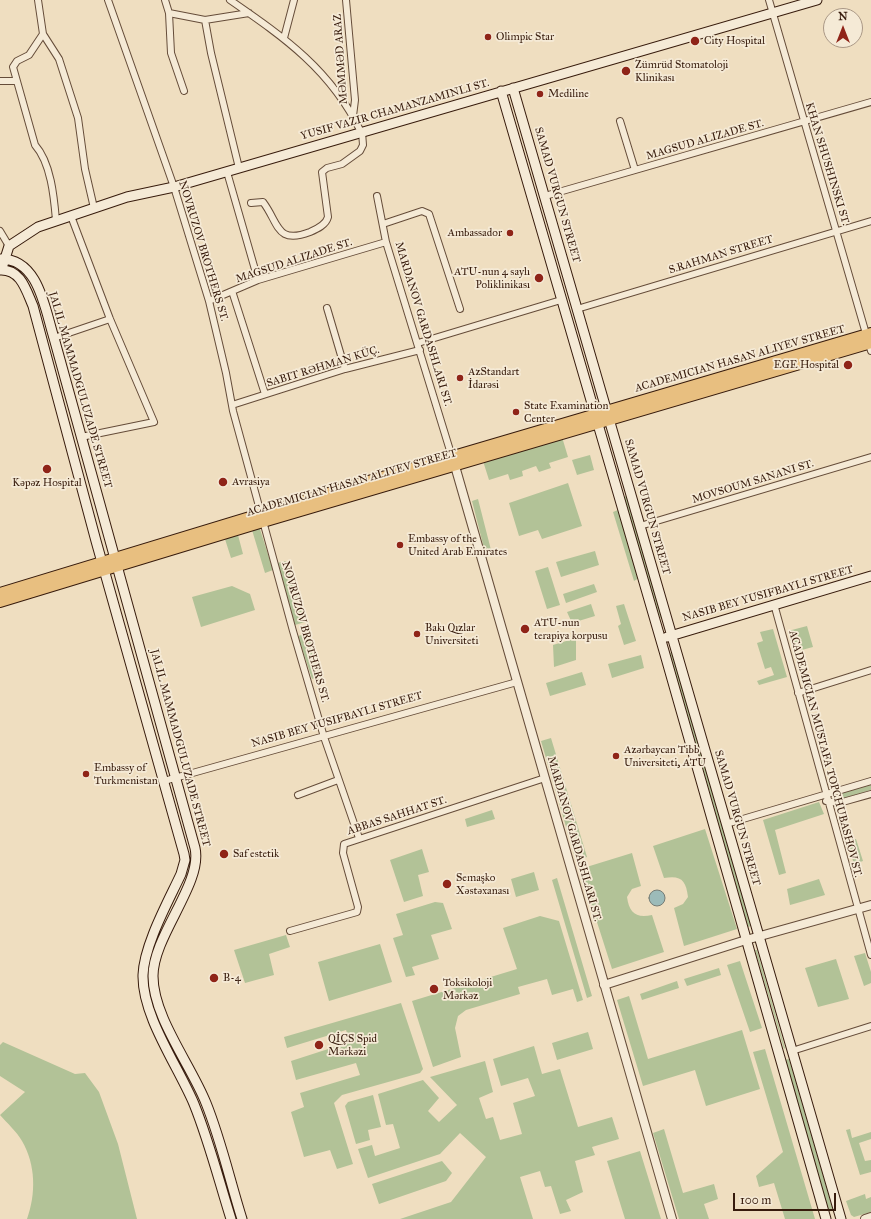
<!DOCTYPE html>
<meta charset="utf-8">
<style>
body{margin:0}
#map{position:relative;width:871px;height:1219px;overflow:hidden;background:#efdec0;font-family:"IM FELL Great Primer",serif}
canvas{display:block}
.north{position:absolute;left:823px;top:8px;width:40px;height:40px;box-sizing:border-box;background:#f5ead6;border:1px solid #a99785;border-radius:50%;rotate:0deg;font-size:11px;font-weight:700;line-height:16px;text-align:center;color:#371b0c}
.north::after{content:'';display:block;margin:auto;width:14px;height:18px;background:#8f2418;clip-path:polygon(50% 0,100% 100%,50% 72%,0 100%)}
.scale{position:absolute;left:733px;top:1193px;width:103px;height:18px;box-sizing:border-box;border:2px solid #371b0c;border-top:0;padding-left:5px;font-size:12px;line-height:14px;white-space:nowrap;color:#371b0c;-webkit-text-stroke:3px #f5ead6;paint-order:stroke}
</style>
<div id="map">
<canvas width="871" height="1219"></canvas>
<div class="north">N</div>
<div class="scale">100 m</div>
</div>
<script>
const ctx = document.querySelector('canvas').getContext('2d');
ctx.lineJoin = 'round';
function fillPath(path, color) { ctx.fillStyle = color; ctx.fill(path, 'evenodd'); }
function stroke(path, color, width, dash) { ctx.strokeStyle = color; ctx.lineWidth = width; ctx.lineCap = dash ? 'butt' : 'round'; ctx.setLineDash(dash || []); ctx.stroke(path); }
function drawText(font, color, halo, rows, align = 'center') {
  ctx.font = font + ' "IM FELL Great Primer",serif'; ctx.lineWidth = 3.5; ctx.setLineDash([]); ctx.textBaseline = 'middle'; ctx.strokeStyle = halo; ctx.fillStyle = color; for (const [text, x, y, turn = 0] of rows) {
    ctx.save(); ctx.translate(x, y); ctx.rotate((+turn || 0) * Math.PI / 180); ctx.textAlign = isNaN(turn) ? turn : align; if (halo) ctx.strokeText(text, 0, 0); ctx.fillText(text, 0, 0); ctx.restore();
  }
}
const green = new Path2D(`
 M562 437 568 457 549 463 551 468 539 472 536 466 522 471 523 476 510 480 508 474 489 480 483 461Z
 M590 455 594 470 577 475 572 460Z
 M568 483 582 526 542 539 538 530 519 536 509 503Z
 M626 496 662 617 660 618 624 497Z
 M478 499 491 550 485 552 472 501Z
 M618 510 639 578 634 581 613 512Z
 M259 526 273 570 265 573 252 530 238 535 243 554 231 558 224 536Z
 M595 551 599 565 561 577 556 562Z
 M286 561 305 622 295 625 277 563Z
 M548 567 560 605 547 609 535 571Z
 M594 584 597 592 566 603 563 594Z
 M232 586 250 594 255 610 201 627 192 597Z
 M591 604 595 616 572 623 567 612Z
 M624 604 636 641 624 645 618 626 621 624 616 606Z
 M807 626 813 647 794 652 788 631Z
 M773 629 787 677 759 685 757 681 774 675 771 667 765 669 757 643 763 641 760 632Z
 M308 633 321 675 312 679 298 636Z
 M576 638V660L554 667 553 645Z
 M672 652 751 926 748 927 670 653Z
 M641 655 644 668 612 678 608 664Z
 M582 672 586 685 550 696 546 683Z
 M551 738 587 857 576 861 541 741Z
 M871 785V790L838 800 836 795Z
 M819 802 824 814 775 830 786 873 779 875 763 820Z
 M492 810 495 819 467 827 465 819Z
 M705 829 737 929 684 946 674 908 683 904 688 897C686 880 681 875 664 878L653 846Z
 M856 839 863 861 854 864 847 841Z
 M422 849 429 872 418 875 423 896 404 902 390 860Z
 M632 853 641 886 632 889 627 897C629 912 636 919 652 915L664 952 612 969 580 869Z
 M534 872 539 890 516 897 511 879Z
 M557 878 592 996 587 998 552 880Z
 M819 879 825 895 790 905 787 889Z
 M435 902 443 903 452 929 431 935 439 959 412 967 415 975 406 977 393 938 403 935 396 914Z
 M540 916 559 921 583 1000 577 1002 573 989 552 995 547 979 518 987 520 994 466 1010 458 1016 455 1028 461 1057 433 1067 412 1001 517 969 503 928Z
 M286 935 290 947 269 954 274 975 245 983 234 950Z
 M380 944 392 982 329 1001 318 962Z
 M755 950H757L785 1048 784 1049Z
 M865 953 871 972V983L864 986 854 956Z
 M836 959 849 999 818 1007 805 968Z
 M740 961 762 1028 750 1032 727 965Z
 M719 968 721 975 687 986 684 979Z
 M677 981 679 988 642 1000 640 994Z
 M629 996 648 1059 742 1030 760 1089 706 1106 695 1070 643 1086 617 1000Z
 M401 1003 423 1069 420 1073 342 1095 334 1103 353 1164 337 1169 330 1150 304 1157 291 1112 304 1107 300 1093 360 1075 356 1063 296 1080 291 1061 350 1042 346 1030 287 1048 284 1037Z
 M588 1032 593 1049 557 1060 552 1043Z
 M3 1042 75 1074 85 1073 99 1092 118 1144 137 1219H27C36 1194 36 1165 22 1141 17 1132 7 1123 0 1115L25 1092 0 1076V1045Z
 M534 1046 542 1074 560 1069 578 1127 612 1117 619 1139 592 1147 595 1155 575 1161 583 1192 566 1200 571 1211 560 1214 551 1186 545 1187 540 1171 520 1177 533 1219H400L451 1202 486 1157 460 1133 440 1154 368 1178 358 1149 372 1145 375 1156 400 1148 393 1124 386 1125 378 1094 423 1080 439 1098 428 1111 439 1122 457 1105 430 1077 485 1061 493 1092 479 1098 486 1119 493 1117 500 1140 522 1134 513 1103 535 1096 528 1078 501 1086 493 1059Z
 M765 1049 815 1219H785L774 1183 759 1187 756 1176 783 1152 753 1052Z
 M789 1059 833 1210 828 1212 784 1060Z
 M373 1095 381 1127 368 1130 370 1140 356 1144 345 1106 348 1102Z
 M664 1129 683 1193 714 1184 718 1199 704 1204 709 1219H679L653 1133Z
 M850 1129 852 1138 871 1132V1139L859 1143 865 1161 871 1160V1172L860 1175 846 1130Z
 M640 1151 661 1219H625L607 1161Z
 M442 1161 452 1173 446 1181 379 1204 372 1184Z
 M865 1194 866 1199 871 1197V1212L854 1217 851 1215 846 1201Z`);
const water = new Path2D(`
 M649 898a8 8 0 1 1 16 0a8 8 0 1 1-16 0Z`);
const minor = new Path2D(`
 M38 0 43 34 59 59 78 118 85 169 94 208
 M108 0 174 187 209 301 226 373 233 411 293 631 324 737 359 838
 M165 0 169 13
 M230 0C285 38 331 70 361 132
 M346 0 355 100 353 116
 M769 0 871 351
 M205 20 211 53 239 168
 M43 34 29 55 17 61 13 67 35 145C51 163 54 197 56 220
 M284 38 294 0
 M0 81H16
 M184 91 171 53 169 13 205 20 249 13
 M620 121 635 170
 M227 172 258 280
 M377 196 386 242 452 457
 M545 196 871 102
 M251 203 263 202C279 223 276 245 310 232 317 229 326 225 328 217L322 172 327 168 342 164 360 151 363 145 362 132
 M71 216 110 319 154 422 81 437
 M383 224 422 211 429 214 460 309
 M0 231 9 246
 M232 291 265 394
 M209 301 258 280 386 242
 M327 308 345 369
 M577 309 871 221
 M54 338 110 319
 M418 343 561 300
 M232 405 345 369 420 350
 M640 526 871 457
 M774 604 871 955
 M798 693 871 670
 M164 781 517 682
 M298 795 338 780
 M826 801 839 803 871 794
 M726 824 871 781
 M290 931 357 912 358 907 343 853 344 844 545 778
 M792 1051 871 1026`);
const tertiary = new Path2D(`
 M455 466 672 1219
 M604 985 746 940 871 905
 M865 1219 871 1217`);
const secondary = new Path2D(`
 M513 88 841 1219
 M501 91 664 651 826 1219
 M0 259C39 258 45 310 54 338L195 848C203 883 153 936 153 976 153 1017 191 1065 206 1103 221 1140 230 1181 242 1219
 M3 265 9 246 38 227 127 197 174 187 817 0
 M0 270C21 269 26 290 33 306L96 541 184 854 185 860 181 874C168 902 144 945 143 975 142 1016 178 1066 194 1104 209 1141 219 1181 231 1219
 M667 637 871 576`);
const primary = new Path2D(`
 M0 593 355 485 871 333
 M0 602 263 522 871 343`);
const markers = [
 [488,37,4,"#8f2418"],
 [695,41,5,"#8f2418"],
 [626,71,5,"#8f2418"],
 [540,94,4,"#8f2418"],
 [510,233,4,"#8f2418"],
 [539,278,5,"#8f2418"],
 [848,365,5,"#8f2418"],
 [460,378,4,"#8f2418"],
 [516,412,4,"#8f2418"],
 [47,469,5,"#8f2418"],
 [223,482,5,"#8f2418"],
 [400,545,4,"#8f2418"],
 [525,629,5,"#8f2418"],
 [417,634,4,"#8f2418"],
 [616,756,4,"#8f2418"],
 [86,774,4,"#8f2418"],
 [224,854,5,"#8f2418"],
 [447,884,5,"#8f2418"],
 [214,978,5,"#8f2418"],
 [434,989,5,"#8f2418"],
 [319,1045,5,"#8f2418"]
];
const poiNames = [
 ["Olimpic Star",496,37],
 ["City Hospital",704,41],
 ["Zümrüd Stomatoloji",635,65],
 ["Klinikası",635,78],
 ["Mediline",548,94],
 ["Ambassador",502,233,"right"],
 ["ATU-nun 4 saylı",530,272,"right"],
 ["Poliklinikası",530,285,"right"],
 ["EGE Hospital",839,365,"right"],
 ["AzStandart",468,372],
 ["İdarəsi",468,385],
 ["State Examination",524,406],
 ["Center",524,419],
 ["Avrasiya",232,482],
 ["Kəpəz Hospital",47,483,"center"],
 ["Embassy of the",408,539],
 ["United Arab Emirates",408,552],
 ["ATU-nun",534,623],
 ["terapiya korpusu",534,636],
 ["Bakı Qızlar",425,628],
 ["Universiteti",425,641],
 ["Azərbaycan Tibb",624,750],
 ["Universiteti, ATU",624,763],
 ["Embassy of",94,768],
 ["Turkmenistan",94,781],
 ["Saf estetik",233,854],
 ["Semaşko",456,878],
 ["Xəstəxanası",456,891],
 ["B-4",223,978],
 ["Toksikoloji",443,983],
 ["Mərkəz",443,996],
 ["QİÇS Spid",328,1039],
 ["Mərkəzi",328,1052]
];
const streetNames = [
 ["MƏMMƏD ARAZ",341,59,-94],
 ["YUSIF VAZIR CHAMANZAMINLI ST.",395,110,-16],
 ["MAGSUD ALIZADE ST.",705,140,-16],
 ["KHAN SHUSHINSKI ST.",827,164,73],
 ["SAMAD VURGUN STREET",557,195,74],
 ["NOVRUZOV BROTHERS ST.",203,251,73],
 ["S.RAHMAN STREET",721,255,-17],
 ["MAGSUD ALIZADE ST.",294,261,-18],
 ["MARDANOV GARDASHLARI ST.",423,324,73],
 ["ACADEMICIAN HASAN ALIYEV STREET",740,359,-16],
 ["SABIT RƏHMAN KÜÇ.",323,367,-17],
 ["JALIL MAMMADGULUZADE STREET",80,390,74],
 ["MOVSOUM SANANI ST.",753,482,-17],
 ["ACADEMICIAN HASAN ALIYEV STREET",352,483,-16],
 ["SAMAD VURGUN STREET",647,507,74],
 ["NASIB BEY YUSIFBAYLI STREET",768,594,-16],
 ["NOVRUZOV BROTHERS ST.",305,632,74],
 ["NASIB BEY YUSIFBAYLI STREET",337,720,-16],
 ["JALIL MAMMADGULUZADE STREET",180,748,75],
 ["ACADEMICIAN MUSTAFA TOPCHUBASHOV ST.",825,754,75],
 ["ABBAS SAHHAT ST.",397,816,-18],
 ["SAMAD VURGUN STREET",737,818,74],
 ["MARDANOV GARDASHLARI ST.",574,839,74]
];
fillPath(green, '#b2c297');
fillPath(water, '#9cbbb9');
stroke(water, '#747b74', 1);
stroke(minor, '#654c39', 8);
stroke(tertiary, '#654c39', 10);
stroke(secondary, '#371b0c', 11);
stroke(primary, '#371b0c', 12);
stroke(minor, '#f5ead6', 6);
stroke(tertiary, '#f5ead6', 8);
stroke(secondary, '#f5ead6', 9);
stroke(primary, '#e8bf80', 10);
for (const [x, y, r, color] of markers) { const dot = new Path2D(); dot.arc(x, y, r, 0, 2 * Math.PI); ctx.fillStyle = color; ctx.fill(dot); stroke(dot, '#f5ead6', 1.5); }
drawText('11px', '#371b0c', '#f5ead6', poiNames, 'left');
drawText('11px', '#371b0c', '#f5ead6', streetNames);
</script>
